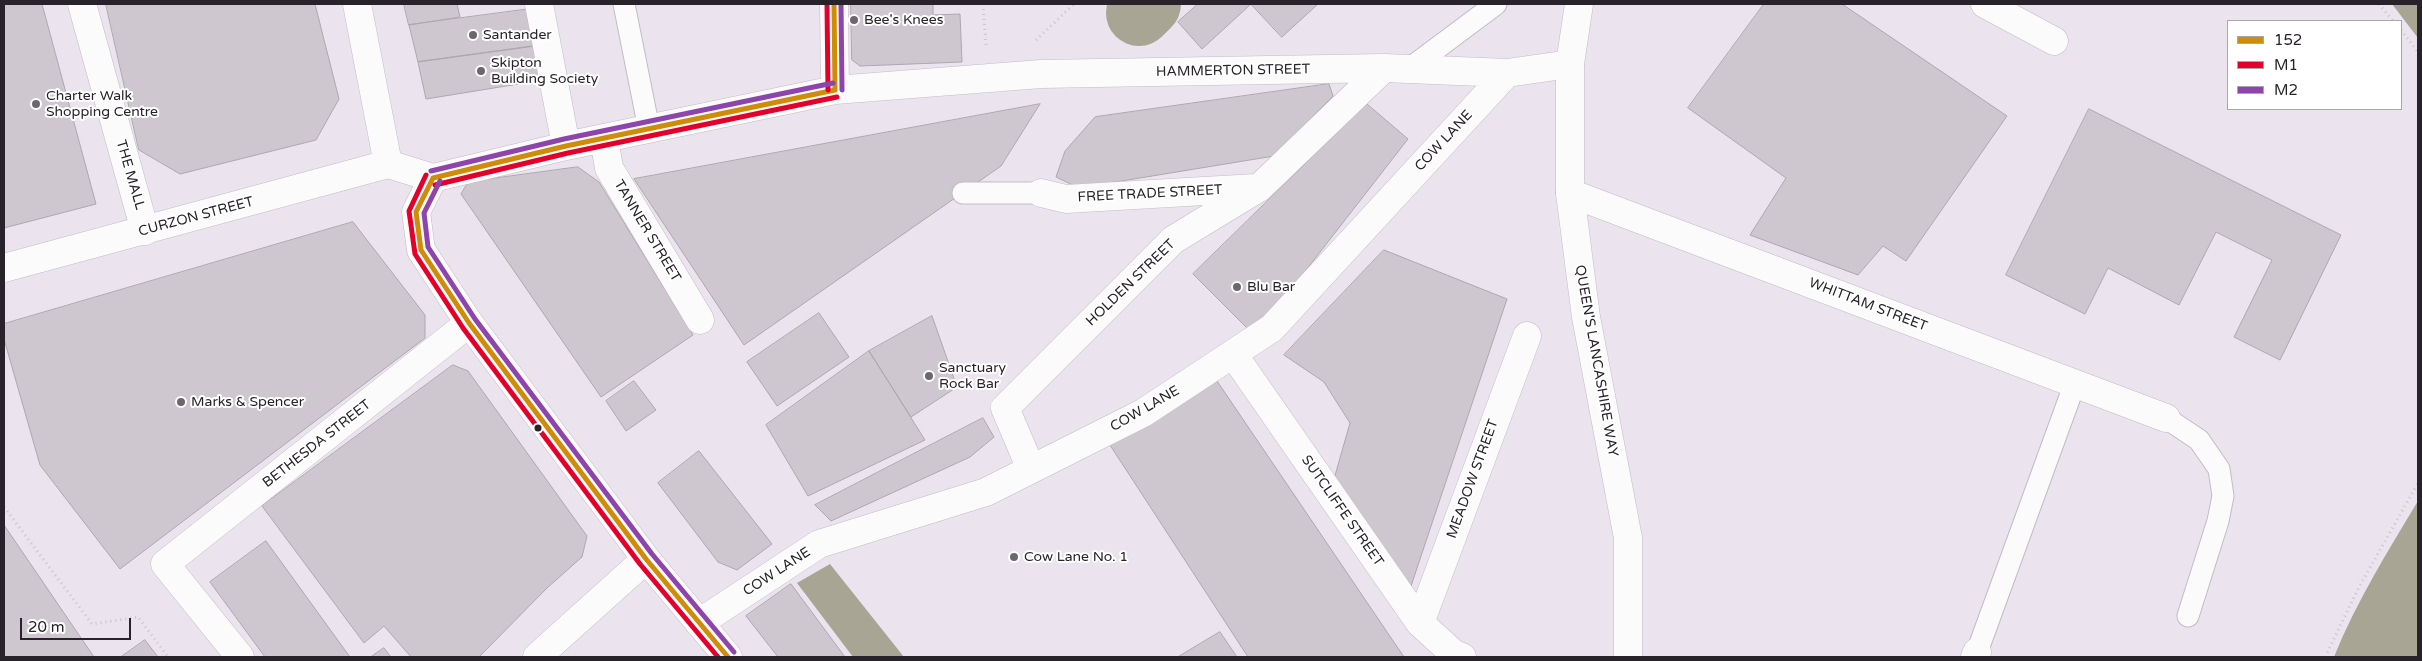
<!DOCTYPE html>
<style>
body{margin:0}
#map{position:relative;width:2422px;height:661px;overflow:hidden;background:#ebe3ed;font-family:"Varela Round",sans-serif}
canvas{display:block}
.frame{position:absolute;inset:0;border:5px solid #28232a;pointer-events:none}
.legend{position:absolute;left:2227px;top:20px;width:175px;height:90px;box-sizing:border-box;background:#fff;border:1px solid #a9a7aa;margin:0;padding:6px 9px;list-style:none;font-size:15px;color:#28232a}
.legend li{display:flex;align-items:center;gap:10px;height:25px}
.legend b{width:25px;border:1px solid #a9a7aa}
.scale{position:absolute;left:20px;top:618px;width:111px;height:22px;box-sizing:border-box;border:2px solid #28232a;border-top:0;padding-left:6px;font-size:15px;line-height:18px;white-space:nowrap;color:#28232a;-webkit-text-stroke:4px #fff;paint-order:stroke}
</style>
<div id="map">
<canvas width="2422" height="661"></canvas>
<div class="frame"></div>
<ul class="legend">
<li><b style="height:6px;background:#ce8c08"></b>152</li>
<li><b style="height:6px;background:#e4002b"></b>M1</li>
<li><b style="height:6px;background:#8e44ad"></b>M2</li>
</ul>
<div class="scale">20 m</div>
</div>
<script>
const ctx = document.querySelector('canvas').getContext('2d');
ctx.lineJoin = 'round';
function fillPath(path, color) { ctx.fillStyle = color; ctx.fill(path, 'evenodd'); }
function stroke(path, color, width, dash) { ctx.strokeStyle = color; ctx.lineWidth = width; ctx.lineCap = dash ? 'butt' : 'round'; ctx.setLineDash(dash || []); ctx.stroke(path); }
function drawText(font, color, halo, rows, align = 'center') {
  ctx.font = font + ' "Varela Round",sans-serif'; ctx.lineWidth = 4; ctx.setLineDash([]); ctx.textBaseline = 'middle'; ctx.strokeStyle = halo; ctx.fillStyle = color; for (const [text, x, y, turn = 0] of rows) {
    ctx.save(); ctx.translate(x, y); ctx.rotate((+turn || 0) * Math.PI / 180); ctx.textAlign = isNaN(turn) ? turn : align; if (halo) ctx.strokeText(text, 0, 0); ctx.fillText(text, 0, 0); ctx.restore();
  }
}
const water = new Path2D(`
 M2392 4H2418V38Z
 M2418 501V657H2334C2356 602 2388 551 2418 501Z
 M830 564 904 657H853L797 583Z`);
const river = new Path2D(`
 M1139 13 1148 4`);
const building = new Path2D(`
 M4 4H42L96 204 4 228Z
 M106 4H315L339 99 316 140 180 174 139 150Z
 M404 4H457L460 17 409 25Z
 M851 4H933V15L960 14 962 62 860 66 852 60Z
 M1198 4H1251L1202 49 1178 22Z
 M1251 4H1318L1282 37Z
 M1764 4H1842L2007 116 1906 261 1883 246 1858 275 1750 235 1786 178 1688 108Z
 M530 9 535 46 418 62 409 25Z
 M535 46 543 80 426 99 418 62Z
 M1329 84 1333 96 1274 156 1079 188 1056 177 1065 151 1095 117Z
 M1040 104 1001 166 744 345 634 179Z
 M1367 104 1408 139 1268 319 1251 332 1193 274Z
 M2089 109 2341 235 2280 360 2234 337 2272 260 2216 232 2179 305 2108 268 2085 314 2006 275Z
 M578 167 599 182 693 335 601 397 461 194 468 182Z
 M353 222 425 315V338L120 569 40 465 4 339V324Z
 M1384 250 1507 299 1410 589 1334 479 1350 423 1324 382 1284 355Z
 M819 313 849 357 777 406 747 362Z
 M932 316 957 387 911 417 869 351Z
 M869 351 925 440 808 496 766 425Z
 M453 365 468 371 587 536 582 557 547 588 479 657H411L384 626 364 643 262 506Z
 M1215 378 1404 657H1248L1108 442Z
 M634 381 656 410 626 431 606 401Z
 M983 418 994 437 970 457 831 521 815 505Z
 M699 451 772 544 737 570 718 562 658 483Z
 M4 525 94 657H4Z
 M266 541 350 657H265L210 582Z
 M791 584 845 657H778L746 616Z
 M1220 632 1237 657H1178Z
 M145 640 158 657H121Z
 M384 648 391 657H371Z`);
const path = new Path2D(`
 M983 4 986 45
 M2379 4 2393 21
 M2401 30 2418 52
 M1036 40 1074 4
 M4 507 92 624 138 617 168 657
 M2325 657 2359 587 2418 483`);
const service = new Path2D(`
 M624 4 649 129
 M1409 69 1496 4
 M963 193H1041
 M2166 418 2199 440 2219 469 2223 496 2218 521 2188 616
 M1977 652 2075 383`);
const pedestrian = new Path2D(`
 M82 4 145 231
 M357 4 388 164
 M388 164 433 178
 M4 268 388 164`);
const minor = new Path2D(`
 M539 4 566 146
 M834 4 835 90
 M1985 4 2054 41
 M604 138 609 168 700 320
 M1041 193 1066 199 1256 188
 M1570 193 2166 418
 M1233 354 1420 623 1454 654 1462 657
 M1031 469 1005 408 1173 240 1260 187 1384 68
 M699 623 819 544 986 492 1143 413 1272 328 1507 73
 M1420 623 1527 336
 M240 657 165 564 469 323
 M537 657 646 559
 M728 657 646 559 469 323 421 250 416 212 433 178 566 146 835 90 1041 74 1384 68 1507 73 1570 64
 M1975 657 1977 652`);
const secondary = new Path2D(`
 M1579 4 1570 64V193L1586 317 1628 538V657`);
const bus1 = new Path2D(`
 M834 4 835 90
 M433 178 416 212 421 250 469 323 646 559 728 657
 M433 178 566 146 835 90`);
const bus2 = new Path2D(`
 M827 4 828 90
 M426 175 409 211 415 254 463 328 640 564 718 657
 M435 185 568 153 837 97`);
const bus3 = new Path2D(`
 M841 4 842 90
 M431 171 564 139 833 83
 M440 181 424 213 428 247 475 319 652 554 734 652`);
const markers = [
 [854,20,5,"#6c666e"],
 [473,35,5,"#6c666e"],
 [481,71,5,"#6c666e"],
 [36,104,5,"#6c666e"],
 [1237,287,5,"#6c666e"],
 [929,376,5,"#6c666e"],
 [181,402,5,"#6c666e"],
 [538,428,4.5,"#28232a"],
 [1014,557,5,"#6c666e"]
];
const poiNames = [
 ["Bee's Knees",864,20],
 ["Santander",483,35],
 ["Skipton",491,63],
 ["Building Society",491,79],
 ["Charter Walk",46,96],
 ["Shopping Centre",46,112],
 ["Blu Bar",1247,287],
 ["Sanctuary",939,368],
 ["Rock Bar",939,384],
 ["Marks & Spencer",191,402],
 ["Cow Lane No. 1",1024,557]
];
const streetNames = [
 ["HAMMERTON STREET",1233,71,-1],
 ["COW LANE",1444,141,-47],
 ["THE MALL",130,175,74],
 ["FREE TRADE STREET",1150,194,-3],
 ["CURZON STREET",196,217,-15],
 ["TANNER STREET",647,231,59],
 ["HOLDEN STREET",1131,283,-44],
 ["WHITTAM STREET",1868,305,21],
 ["QUEEN'S LANCASHIRE WAY",1596,361,80],
 ["COW LANE",1145,409,-30],
 ["BETHESDA STREET",317,444,-38],
 ["MEADOW STREET",1473,479,-70],
 ["SUTCLIFFE STREET",1342,511,55],
 ["COW LANE",777,572,-33]
];
fillPath(water, '#a8a594');
stroke(river, '#a8a594', 66);
fillPath(building, '#cec7d0');
stroke(building, '#ada7af', 1);
stroke(service, '#c2bcc4', 23);
stroke(pedestrian, '#c2bcc4', 29);
stroke(minor, '#c2bcc4', 29);
stroke(secondary, '#c2bcc4', 29);
stroke(path, '#c8c5c8', 3, [1, 4]);
stroke(service, '#fcfbfc', 21);
stroke(pedestrian, '#fcfbfc', 28);
stroke(minor, '#fcfbfc', 28);
stroke(secondary, '#fcfbfc', 28);
stroke(bus1, '#ce8c08', 5);
stroke(bus2, '#e4002b', 5);
stroke(bus3, '#8e44ad', 5);
for (const [x, y, r, color] of markers) { const dot = new Path2D(); dot.arc(x, y, r, 0, 2 * Math.PI); ctx.fillStyle = color; ctx.fill(dot); stroke(dot, '#fff', 2); }
drawText('14px', '#28232a', '#fff', poiNames, 'left');
drawText('14px', '#28232a', '#fff', streetNames);
</script>
